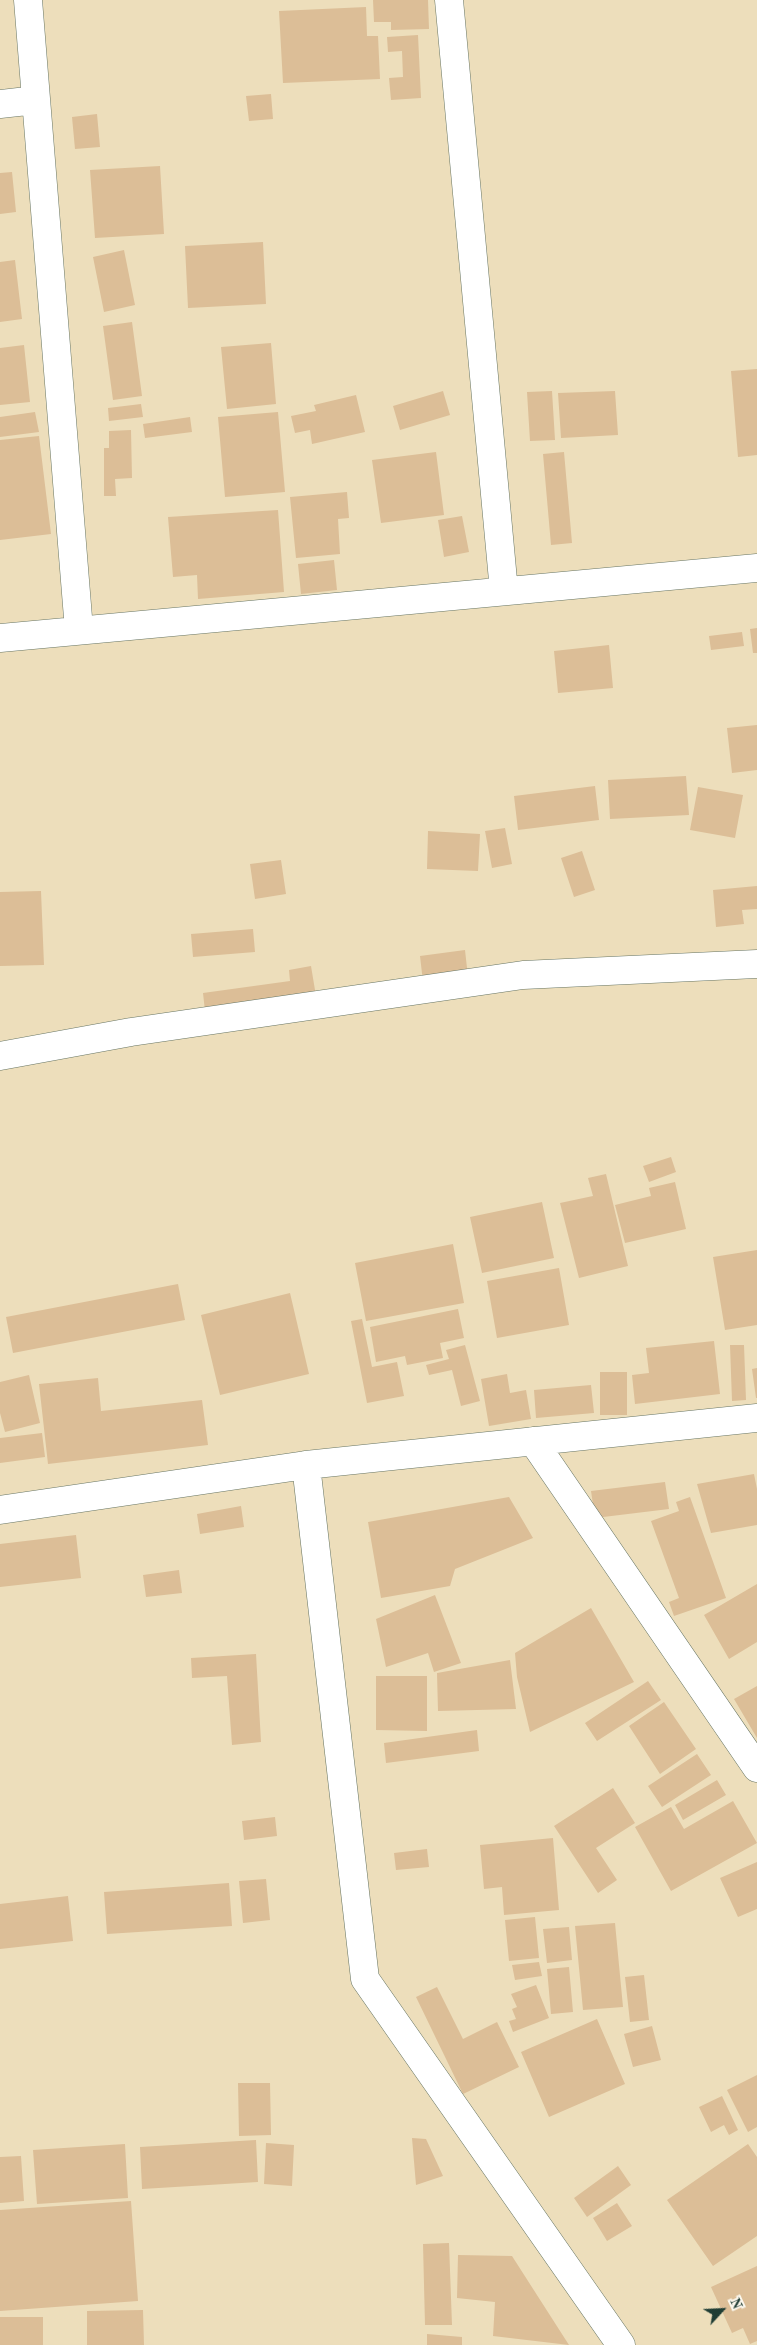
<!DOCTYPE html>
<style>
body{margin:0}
#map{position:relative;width:757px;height:2345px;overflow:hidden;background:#eddebb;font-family:"Old Standard TT",serif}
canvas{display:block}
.north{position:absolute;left:697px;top:2285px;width:50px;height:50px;-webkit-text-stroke:4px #fbf7ec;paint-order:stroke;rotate:65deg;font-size:14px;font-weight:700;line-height:20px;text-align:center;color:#1f3d34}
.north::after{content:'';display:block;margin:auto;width:18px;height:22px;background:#1f3d34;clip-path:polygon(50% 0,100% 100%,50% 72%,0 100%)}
</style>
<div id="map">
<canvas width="757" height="2345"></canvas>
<div class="north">N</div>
</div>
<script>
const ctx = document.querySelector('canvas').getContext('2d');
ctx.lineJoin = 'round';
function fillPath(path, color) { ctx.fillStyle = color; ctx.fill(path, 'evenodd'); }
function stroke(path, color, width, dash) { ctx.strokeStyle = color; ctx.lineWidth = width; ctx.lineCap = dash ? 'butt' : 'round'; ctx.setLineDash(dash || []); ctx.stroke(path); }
const building = new Path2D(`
 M373 0H428L429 29 391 30V22H374Z
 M366 7 367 36H378L380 79 283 83 279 11Z
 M418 35 421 98 391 100 389 78 403 77 402 51 388 52 387 37Z
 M271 94 273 119 249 121 246 96Z
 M97 114 100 147 75 149 72 117Z
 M160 166 164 234 95 238 90 170Z
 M12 172 16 212 0 214V173Z
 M263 242 266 304 188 308 185 246Z
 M124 250 135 305 104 312 93 257Z
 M15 260 22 319 0 322V262Z
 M132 322 142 396 113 400 103 326Z
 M271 343 276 404 227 409 221 347Z
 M24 345 30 402 0 405V348Z
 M757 369V455L738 457 731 371Z
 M443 391 450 415 400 430 393 406Z
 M552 391 555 440 530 441 527 392Z
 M615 391 618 435 561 438 558 393Z
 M356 395 365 432 312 444 310 430 295 433 291 416 316 411 314 405Z
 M141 404 143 417 109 421 108 408Z
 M35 412 39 432 0 437V417Z
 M278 412 285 492 225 497 218 417Z
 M190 417 192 432 145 438 143 424Z
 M131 430 132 478 115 479 116 496H104V448H109V431Z
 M39 436 51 534 0 540V440Z
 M436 452 444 515 381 523 372 460Z
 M564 452 572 543 551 545 543 454Z
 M347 492 349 518 338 519 340 554 296 558 290 497Z
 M278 510 284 592 198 599 197 575 173 577 168 517Z
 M462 516 469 552 444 557 438 520Z
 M334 560 337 590 301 594 298 564Z
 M757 628V653H753L750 629Z
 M742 632 744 646 711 650 709 636Z
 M609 645 613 688 558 693 554 651Z
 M757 725V770L732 773 727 728Z
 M686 776 689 815 610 819 608 780Z
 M595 786 599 820 518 830 514 796Z
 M698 787 743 795 735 838 690 830Z
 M505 828 512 864 492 868 485 831Z
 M428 831 480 834 478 871 427 869Z
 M582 851 595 890 574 897 561 858Z
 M281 860 286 894 255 899 250 864Z
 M757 886V909L742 910 744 924 716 927 713 890Z
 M41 891 44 965 0 966V892Z
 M253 929 255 952 193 957 191 934Z
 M465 950 468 977 423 982 420 956Z
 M311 966 316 996 205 1011 203 993 290 981 289 970Z
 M671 1157 676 1172 649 1182 643 1166Z
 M606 1174 628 1266 579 1278 560 1203 593 1196 588 1178Z
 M675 1182 686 1229 625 1243 615 1205 651 1196 649 1188Z
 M542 1202 554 1258 482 1273 470 1217Z
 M453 1244 464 1303 366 1321 355 1263Z
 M757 1250V1325L725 1330 713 1257Z
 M559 1268 569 1325 497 1338 487 1281Z
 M178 1284 185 1320 13 1353 6 1317Z
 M290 1293 309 1374 220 1395 201 1315Z
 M458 1309 464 1338 440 1343 443 1358 407 1365 405 1356 376 1362 370 1327Z
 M362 1319 372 1367 397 1362 404 1396 367 1403 351 1321Z
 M714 1341 720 1394 635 1404 632 1375 649 1373 646 1348Z
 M465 1345 480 1401 461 1406 452 1370 429 1375 426 1365 449 1359 446 1350Z
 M730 1345H744L746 1400 732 1401Z
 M757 1368V1398H756L752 1369Z
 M600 1372H627V1415H600Z
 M507 1374 510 1393 526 1390 531 1419 489 1426 481 1379Z
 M29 1375 40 1423 5 1432 0 1413V1382Z
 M98 1378 101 1411 202 1400 208 1445 48 1464 39 1384Z
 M591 1385 594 1413 536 1418 534 1390Z
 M42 1433 45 1457 0 1463V1438Z
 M754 1474 757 1489V1525L711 1533 697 1484Z
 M665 1482 669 1509 595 1518 591 1491Z
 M509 1497 533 1538 455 1569 450 1586 381 1598 368 1522Z
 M690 1497 726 1598 674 1616 669 1602 679 1598 651 1521 679 1511 676 1502Z
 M241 1506 244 1527 200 1534 197 1514Z
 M76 1535 81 1578 0 1587V1544Z
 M179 1570 182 1593 146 1597 143 1575Z
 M757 1584V1642L729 1659 704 1615Z
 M435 1595 461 1663 434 1672 428 1653 386 1667 376 1619Z
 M591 1608 634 1682 530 1732 517 1677 515 1653Z
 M256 1654 261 1742 232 1745 227 1676 192 1678 191 1658Z
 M510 1660 516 1709 438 1711 437 1673Z
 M376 1676H427V1731L376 1730Z
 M648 1681 661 1700 597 1741 585 1723Z
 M757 1686V1738L734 1699Z
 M664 1702 696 1749 660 1774 629 1726Z
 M477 1730 479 1751 386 1763 384 1743Z
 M697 1754 711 1775 662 1807 648 1786Z
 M717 1780 726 1795 683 1820 675 1805Z
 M613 1788 635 1823 596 1848 617 1880 598 1893 554 1826Z
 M733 1801 757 1843 671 1891 635 1827 671 1807 684 1829Z
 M275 1817 277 1836 244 1840 242 1821Z
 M553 1838 559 1910 504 1915 502 1887 484 1889 480 1845Z
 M427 1849 429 1867 396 1870 394 1853Z
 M757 1862V1909L738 1917 720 1878Z
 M266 1879 270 1920 243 1923 239 1881Z
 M229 1883 232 1926 107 1934 104 1892Z
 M68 1896 73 1941 0 1949V1904Z
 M535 1917 539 1958 509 1961 505 1920Z
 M615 1923 623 2007 583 2010 575 1926Z
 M569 1927 572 1960 547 1963 543 1929Z
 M539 1962 542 1976 515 1980 512 1965Z
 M569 1967 573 2012 551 2014 547 1969Z
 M644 1975 649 2020 630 2022 625 1977Z
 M536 1985 549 2018 513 2032 509 2021 516 2019 512 2009 517 2007 511 1994Z
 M437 1987 463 2039 497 2022 519 2067 463 2094 416 1997Z
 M597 2019 625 2084 549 2117 521 2052Z
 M652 2026 661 2060 633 2067 624 2034Z
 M757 2075V2127L748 2132 727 2090Z
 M238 2083H270L271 2135 239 2136Z
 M722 2096 738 2130 729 2135 724 2125 711 2132 699 2107Z
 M412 2138 426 2139 443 2176 416 2185Z
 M256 2140 258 2182 142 2189 140 2147Z
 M266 2143 294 2145 292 2186 264 2184Z
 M125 2144 128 2198 37 2204 33 2150Z
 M748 2144 757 2157V2236L713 2266 667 2200Z
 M21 2156 24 2201 0 2203V2157Z
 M618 2166 631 2185 587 2217 574 2198Z
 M131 2201 138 2301 0 2311V2210Z
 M617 2203 632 2226 607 2241 593 2218Z
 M449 2243 452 2325H425L423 2244Z
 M458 2255 512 2256 569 2345 493 2336 495 2302 457 2298Z
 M757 2266V2341L750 2344 743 2328 732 2333 711 2287Z
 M143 2310 144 2345H87V2311Z
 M0 2317H43V2345H0Z
 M427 2334 462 2337V2345H427Z`);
const minor = new Path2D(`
 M28 0 79 630
 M449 0 504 591
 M0 104 36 100
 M0 638 757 568
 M0 1056 131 1032 523 975 757 964
 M533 1441 757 1768
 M306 1465 365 1979 621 2345
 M0 1510 306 1465 757 1418`);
fillPath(building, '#dcbe97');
stroke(minor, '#677563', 29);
stroke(minor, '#fff', 28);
</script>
